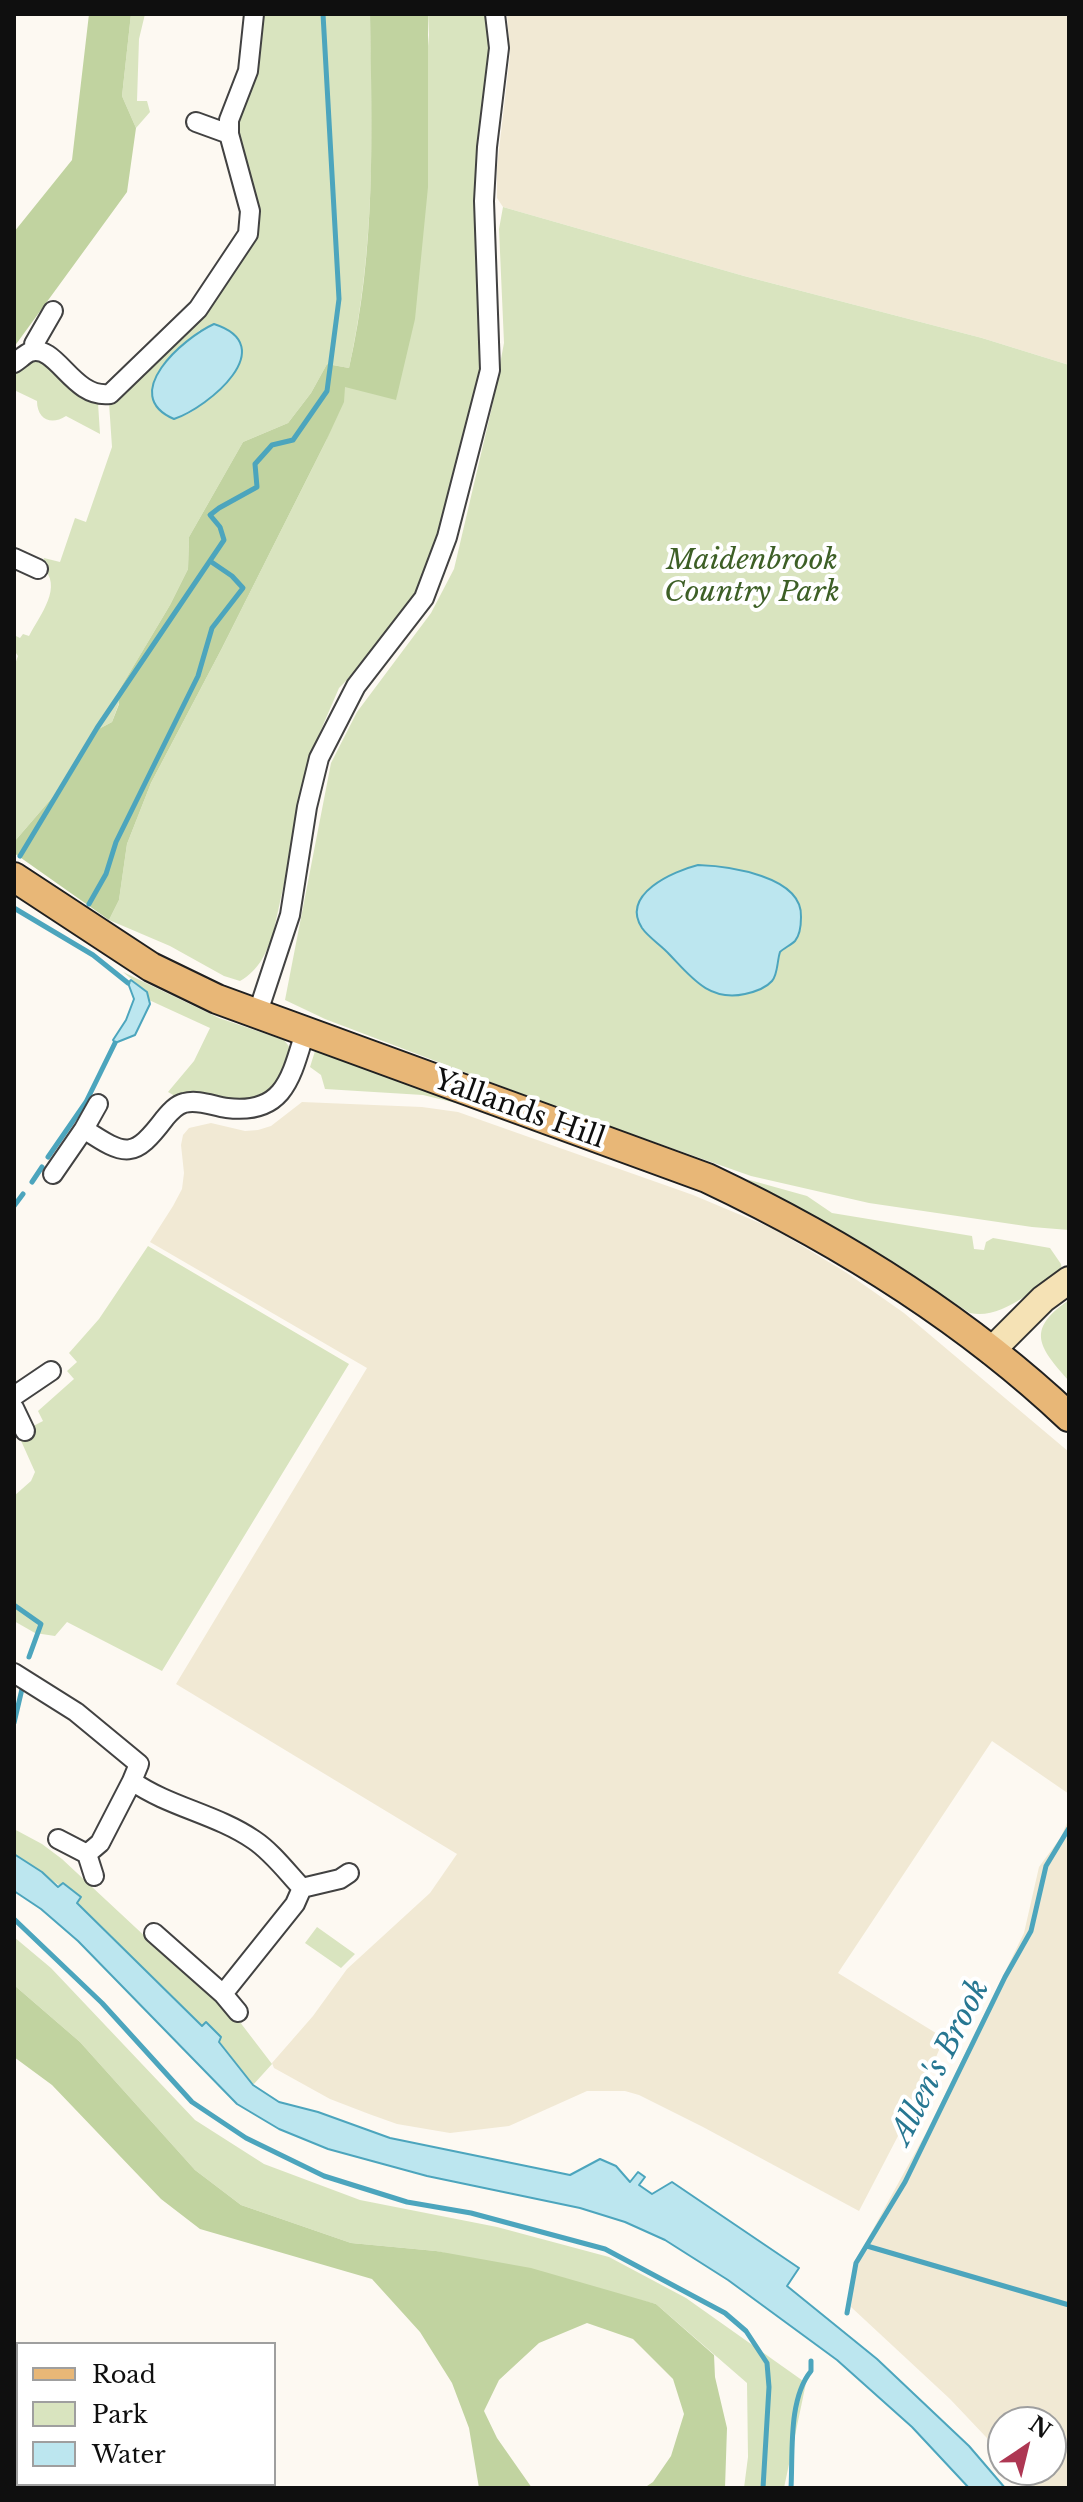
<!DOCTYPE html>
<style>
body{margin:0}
#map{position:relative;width:1083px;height:2502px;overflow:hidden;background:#fdf9f2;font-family:"Libre Baskerville",serif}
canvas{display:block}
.frame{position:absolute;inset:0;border:16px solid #0f0f0f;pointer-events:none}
.legend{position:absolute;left:16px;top:2342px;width:260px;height:144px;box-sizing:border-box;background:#fff;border:2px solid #9f9f9f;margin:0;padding:10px 14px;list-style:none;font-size:24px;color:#0f0f0f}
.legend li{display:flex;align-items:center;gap:16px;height:40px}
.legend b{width:40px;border:2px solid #9f9f9f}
.north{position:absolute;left:987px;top:2406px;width:80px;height:80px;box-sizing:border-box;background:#fff;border:2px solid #9f9f9f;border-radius:50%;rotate:35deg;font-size:22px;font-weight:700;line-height:32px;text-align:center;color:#0f0f0f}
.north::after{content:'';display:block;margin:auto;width:28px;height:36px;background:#ae3753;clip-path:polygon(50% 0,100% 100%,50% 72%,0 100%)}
</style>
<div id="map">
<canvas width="1083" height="2502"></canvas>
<div class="frame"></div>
<ul class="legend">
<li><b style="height:10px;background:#e8b777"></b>Road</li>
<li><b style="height:22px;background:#d9e4bf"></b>Park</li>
<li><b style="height:22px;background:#bce6ef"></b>Water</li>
</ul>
<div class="north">N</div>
</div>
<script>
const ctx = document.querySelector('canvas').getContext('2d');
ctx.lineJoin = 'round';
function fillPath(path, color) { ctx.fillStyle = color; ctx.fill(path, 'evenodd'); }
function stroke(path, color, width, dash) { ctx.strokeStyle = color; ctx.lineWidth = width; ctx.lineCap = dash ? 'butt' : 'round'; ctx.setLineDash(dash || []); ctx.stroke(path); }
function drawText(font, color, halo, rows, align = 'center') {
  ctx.font = font + ' "Libre Baskerville",serif'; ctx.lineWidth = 8; ctx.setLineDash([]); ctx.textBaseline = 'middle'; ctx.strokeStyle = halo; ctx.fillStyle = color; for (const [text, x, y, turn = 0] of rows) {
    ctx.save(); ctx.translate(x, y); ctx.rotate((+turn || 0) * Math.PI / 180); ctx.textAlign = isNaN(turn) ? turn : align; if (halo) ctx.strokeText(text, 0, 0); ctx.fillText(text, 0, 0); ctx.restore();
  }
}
const farmland = new Path2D(`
 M507 14H1069V365L982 338 744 276 503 207 497 198V167L510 55Z
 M302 1102 422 1107 458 1112 693 1195 774 1229 847 1273 904 1313 1069 1452V1794L992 1741 838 1973 944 2038 924 2086 859 2211 703 2127 639 2095 625 2091H587L509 2126 450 2133 397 2124 369 2114 330 2099 274 2068 272 2063 313 2016 347 1969 430 1893 457 1854 176 1684 367 1368 150 1242 173 1206 182 1189 184 1173 181 1145 183 1135 189 1128 211 1123 245 1131 258 1130 271 1126Z
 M1069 1818V2488H1031L1017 2470H1051V2422H1003V2455L950 2399 851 2307 852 2289 862 2249 927 2131 1024 1933 1039 1867 1061 1837Z`);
const green = new Path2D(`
 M131 14H145L139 39 137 101H147L150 112 136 128 122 96Z
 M260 14H370C373 133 375 251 349 368L327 364 311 393 288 423 243 442 189 537 188 569 170 605 118 692 119 703 112 722 91 733 70 777 14 842V667L18 656 14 650V635L20 638 23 634 29 636C40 615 64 586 42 567L44 558 60 562 75 518 86 522 112 447 109 403 247 249 237 125ZM200 330 204 403 190 413 174 419 178 349Z
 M428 14H485L491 44 482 367 439 543 421 588 360 667 339 688 314 746 273 934C266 954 259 970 240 981L224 976 170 946 109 920 119 900 127 844 151 783 221 650 326 441 345 386 396 399 429 35Z
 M503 207 744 276 982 338 1069 365V1230L1032 1227 869 1203 751 1176 580 1116 325 1019 285 1000 331 763 357 712 431 613 454 569 492 407 504 343 499 229ZM698 865C735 866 770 874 798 900L794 942 780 952 777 972 666 950 642 928 638 912 651 887 659 881Z
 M38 360C53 371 83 402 98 403L100 434 66 416C51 426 37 419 37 401L14 390V374L31 361Z
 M123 972 219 1018 284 1040 291 1049 278 1088 248 1104 198 1095 175 1096 168 1092 194 1061 210 1028 149 1000 147 992Z
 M315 1051 460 1104 423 1095 325 1089 321 1075 310 1067Z
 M746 1179 807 1196 832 1213 972 1236 974 1249 984 1250 986 1242 993 1238 1050 1248 1061 1264 1062 1270C1036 1287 1003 1320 970 1313L858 1242Z
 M148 1246 349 1364 162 1671 67 1622 55 1636 35 1633 14 1621V1496L31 1481 35 1472 18 1434 43 1421 38 1411 74 1379 67 1371 77 1362 69 1353 99 1319Z
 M1069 1300V1381C1039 1347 1025 1330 1069 1300Z
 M14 1829 42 1844 62 1859 150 1941 233 2013 272 2064 253 2085 205 2023 203 2027 76 1902 80 1897C55 1886 38 1867 14 1854Z
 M317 1927 355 1954 341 1968 305 1943Z
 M14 1937 51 1968 195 2120 264 2164 360 2200 497 2227 609 2257 686 2298 806 2383 784 2488H744L748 2457 747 2383 656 2304 436 2251 351 2243 241 2205 195 2170 80 2042 14 1985Z`);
const forest = new Path2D(`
 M89 14H131L122 96 136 128 127 192 14 347V232L72 160Z
 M370 14H428V187L415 319 396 400 345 387 344 402 326 441 221 650 151 783 127 844 119 900 109 920 14 853V842L70 777 91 733 112 722 119 704 118 692 170 605 188 569 189 537 243 442 288 423 311 393 327 364 349 368C376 250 372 133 370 14Z
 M14 1985 80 2042 195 2170 241 2205 351 2243 436 2251 531 2268 656 2304 714 2355 715 2377 727 2428 725 2488H644L653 2482 671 2456 684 2414 673 2379 633 2339 587 2323 539 2343 499 2380 484 2411 497 2438 532 2488H479L469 2428 452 2383 420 2332 372 2279 200 2229 161 2199 52 2085 14 2057Z`);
const water = new Path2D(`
 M214 324C282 346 209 407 174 419 118 395 183 338 214 324Z
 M698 865C728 866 803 876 801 917 801 924 800 935 795 941 791 945 784 948 780 952 777 961 778 974 772 981 765 989 754 992 745 994 709 1002 691 977 669 954 661 945 649 938 642 928 620 894 674 871 698 865Z
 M131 980 147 992 150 1004 135 1035 115 1043 113 1040 126 1020 134 999 128 983Z
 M14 1854 42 1872 58 1887 63 1883 81 1897 77 1903 202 2026 206 2022 221 2037 219 2042 253 2085 279 2102 318 2112 390 2138 570 2175 600 2159 616 2166 630 2182 638 2172 645 2177 639 2185 652 2194 672 2182 799 2268 787 2286 877 2359 969 2446 1005 2488H969L912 2427 837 2360 728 2280 665 2240 625 2222 580 2208 427 2176 328 2149 279 2129 237 2104 78 1941 41 1909 14 1891Z`);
const stream = new Path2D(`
 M20 856 97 728 224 540 220 527 210 515 219 508 257 487 255 464 272 445 293 440 327 391 339 299 323 14
 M89 904 106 874 116 842 198 676 212 628 243 588 232 576 210 561
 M14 908 93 955 128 983
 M48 1157 86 1102 115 1043
 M32 1182 42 1167
 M14 1206 23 1194
 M14 1605 41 1624 29 1657
 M14 1723 22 1689
 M14 1919 102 2003 192 2102 246 2138 324 2176 407 2202 471 2213 605 2249 725 2313 746 2331 767 2363 769 2387 763 2488
 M867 2246 1069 2305
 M847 2313 856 2263 905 2182 1005 1977 1031 1931 1046 1866 1069 1828
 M791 2488C793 2453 788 2399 811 2371V2361`);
const street = new Path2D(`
 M196 122 229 134
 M35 351 34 344 53 311
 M14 363C19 360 25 354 30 352 57 343 72 399 110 394L198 309 248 234 250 211 229 134V120L248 71 254 14
 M14 558 38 569
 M257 1015 290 915 307 807 319 758 356 686 424 598 447 537 490 370 484 201 487 147 499 48 495 14
 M84 1129 98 1104
 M53 1174 84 1129C126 1157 134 1159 165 1118 170 1112 176 1105 184 1103 198 1099 213 1106 227 1108 284 1115 291 1078 305 1032
 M14 1396 51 1371
 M14 1408 25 1431
 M14 1673 76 1712 139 1764 132 1781C169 1807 216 1814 254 1840 272 1852 287 1872 302 1888L295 1904 223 1994
 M58 1839 87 1854 100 1843 132 1781
 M87 1854 94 1876
 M302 1888 340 1879 349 1873
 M154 1933 223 1994 238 2012`);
const secondary = new Path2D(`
 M991 1351 1043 1299 1069 1280`);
const primary = new Path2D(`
 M14 877 151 967 217 999 707 1178C838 1240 963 1317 1069 1417`);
const parkNames = [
 ["Maidenbrook",752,561],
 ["Country Park",752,593]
];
const streetNames = [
 ["Yallands Hill",519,1110,20]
];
const waterNames = [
 ["Allen's Brook",941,2062,-63]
];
fillPath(farmland, '#f1e9d4');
fillPath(green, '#d9e4bf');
fillPath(forest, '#c1d3a0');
fillPath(water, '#bce6ef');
stroke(water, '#4ca5bd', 2);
stroke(stream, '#4ca5bd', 5);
stroke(street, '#424242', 22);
stroke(secondary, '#313131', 30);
stroke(primary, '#202020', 32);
stroke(street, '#fff', 18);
stroke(secondary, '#f5e2b5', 26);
stroke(primary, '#e8b777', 28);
drawText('italic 28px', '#3d5f26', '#fff', parkNames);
drawText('28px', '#0f0f0f', '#fff', streetNames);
drawText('italic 30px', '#277792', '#fff', waterNames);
</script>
